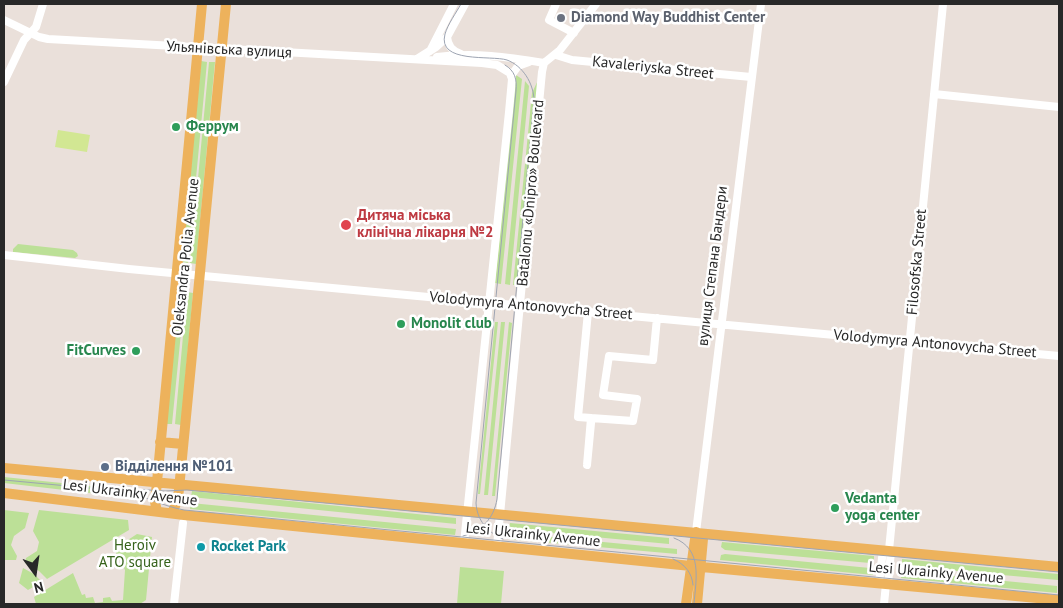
<!DOCTYPE html>
<meta charset="utf-8">
<style>
body{margin:0}
#map{position:relative;width:1063px;height:608px;overflow:hidden;background:#eae0da;font-family:"PT Sans",sans-serif}
canvas{display:block}
.frame{position:absolute;inset:0;border:5px solid #282828;pointer-events:none}
.north{position:absolute;left:10px;top:548px;width:50px;height:50px;-webkit-text-stroke:4px #fff;paint-order:stroke;rotate:166deg;font-size:14px;font-weight:700;line-height:20px;text-align:center;color:#282828}
.north::after{content:'';display:block;margin:auto;width:18px;height:22px;background:#282828;clip-path:polygon(50% 0,100% 100%,50% 72%,0 100%)}
</style>
<div id="map">
<canvas width="1063" height="608"></canvas>
<div class="frame"></div>
<div class="north">N</div>
</div>
<script>
const ctx = document.querySelector('canvas').getContext('2d');
ctx.lineJoin = 'round';
function fillPath(path, color) { ctx.fillStyle = color; ctx.fill(path, 'evenodd'); }
function stroke(path, color, width, dash) { ctx.strokeStyle = color; ctx.lineWidth = width; ctx.lineCap = dash ? 'butt' : 'round'; ctx.setLineDash(dash || []); ctx.stroke(path); }
function drawText(font, color, halo, rows, align = 'center') {
  ctx.font = font + ' "PT Sans",sans-serif'; ctx.lineWidth = 5; ctx.setLineDash([]); ctx.textBaseline = 'middle'; ctx.strokeStyle = halo; ctx.fillStyle = color; for (const [text, x, y, turn = 0] of rows) {
    ctx.save(); ctx.translate(x, y); ctx.rotate((+turn || 0) * Math.PI / 180); ctx.textAlign = isNaN(turn) ? turn : align; if (halo) ctx.strokeText(text, 0, 0); ctx.fillText(text, 0, 0); ctx.restore();
  }
}
const green = new Path2D(`
 M201 61 207 62 188 263 182 262Z
 M209 62H215L196 264 190 263Z
 M516 75 522 79 501 284 495 283Z
 M539 78 520 285H513L532 93Z
 M525 81 529 86 510 285 505 284Z
 M18 244 73 250 77 253 78 256 75 258 13 252V249Z
 M180 291 185 292 172 424H166Z
 M187 292 193 293 181 425 175 424Z
 M495 322H498L480 494H478Z
 M501 322H505L488 495H484Z
 M509 322 512 323 495 496H492Z
 M4 477 100 487 99 494 4 483Z
 M192 491 456 518V524L191 497Z
 M191 503 456 529 455 535 190 509Z
 M4 510 29 513 25 528 14 536 11 545 17 556 16 560H4Z
 M39 510 128 520 129 530 47 579 39 571 25 563 26 558 37 551 39 542 33 531Z
 M510 523 669 538V544L509 529Z
 M508 533 677 549V554L508 539Z
 M137 534 152 537 146 600 140 604H36L34 597 73 573 82 595 85 594 86 598 93 597 95 603 103 602V598L110 597 112 601 123 600 125 570 114 549Z
 M722 542 874 556V561L870 563 725 550 721 547Z
 M725 554 870 568 873 569V575L720 560 721 555Z
 M902 559 1058 574V580L902 566Z
 M460 567 504 571 501 604H457Z
 M23 568 34 574 42 582 28 590 19 583Z
 M901 571 1057 586V593L901 578Z`);
const pitch = new Path2D(`
 M58 130 90 135 87 152 55 147Z`);
const minor = new Path2D(`
 M556 4 549 20 574 33
 M4 20 39 37 48 39 482 63 497 65 510 73 512 79 509 112 464 543
 M430 51 454 4
 M461 54C452 51 448 46 447 37L465 4
 M556 55 572 60 751 77
 M437 57C474 52 508 57 544 63
 M417 59 436 47 447 37
 M511 76 518 66 529 62
 M4 82 24 40 36 27 43 4
 M934 94 1059 107
 M4 255 129 269 1059 356
 M588 312 578 417 591 418
 M591 423 587 465 591 418 633 421 637 399 603 395 609 356 653 360 657 318
 M696 532 761 4
 M497 546 542 72 544 63 560 50 596 4
 M889 550 943 4
 M879 583 883 550
 M888 584 891 551
 M174 604 183 523
 M884 604 886 584`);
const major = new Path2D(`
 M160 442 183 444
 M4 468 1059 567
 M4 493 184 515 691 566 1059 600
 M157 511 155 502 157 482 202 4
 M172 513 178 499 179 489 226 4
 M696 532 700 534 703 539 697 604
 M686 604 696 532`);
const tram = new Path2D(`
 M461 4C456 13 448 24 445 34 437 64 491 55 507 60 523 66 533 83 534 99L497 499C494 518 482 531 463 536
 M4 480 121 491C143 495 162 506 184 510L1059 595
 M133 489 165 491 187 490 1059 572
 M674 538C703 549 696 579 694 604
 M503 539C487 532 477 520 476 503L516 91C517 79 515 71 505 65
 M673 559C685 564 692 573 693 585`);
const markers = [
 [561,18,5,"#6b7280"],
 [176,127,5,"#2e9e5b"],
 [346,225,6,"#e0444e"],
 [401,324,5,"#2e9e5b"],
 [136,351,5,"#2e9e5b"],
 [105,467,5,"#5c6f8a"],
 [835,508,5,"#2e9e5b"],
 [201,547,5,"#0f9aa8"]
];
const worshipNames = [
 ["Diamond Way Buddhist Center",571,18]
];
const streetNames = [
 ["Ульянівська вулиця",229,50,3],
 ["Kavaleriyska Street",653,68,6],
 ["Batalonu «Dnipro» Boulevard",531,193,-85],
 ["Oleksandra Polia Avenue",186,257,-84],
 ["Filosofska Street",917,262,-85],
 ["вулиця Степана Бандери",713,266,-83],
 ["Volodymyra Antonovycha Street",531,306,5],
 ["Volodymyra Antonovycha Street",935,344,5],
 ["Lesi Ukrainky Avenue",130,493,7],
 ["Lesi Ukrainky Avenue",533,535,6],
 ["Lesi Ukrainky Avenue",936,573,5]
];
const leisureNames = [
 ["Феррум",186,127],
 ["Monolit club",411,324],
 ["FitCurves",126,351,"right"],
 ["Vedanta",845,499],
 ["yoga center",845,516]
];
const healthNames = [
 ["Дитяча міська",357,216],
 ["клінічна лікарня №2",357,233]
];
const serviceNames = [
 ["Відділення №101",115,467]
];
const parkNames = [
 ["Heroiv",135,546],
 ["ATO square",135,563]
];
const cultureNames = [
 ["Rocket Park",211,547]
];
fillPath(green, '#bce097');
fillPath(pitch, '#d2e793');
stroke(minor, '#fff', 8);
stroke(major, '#edb25c', 10);
stroke(tram, '#9da4b2', 1);
for (const [x, y, r, color] of markers) { const dot = new Path2D(); dot.arc(x, y, r, 0, 2 * Math.PI); ctx.fillStyle = color; ctx.fill(dot); stroke(dot, '#fff', 2); }
drawText('bold 15px', '#5b616d', '#fff', worshipNames, 'left');
drawText('15px', '#282828', '#fff', streetNames);
drawText('bold 15px', '#27864d', '#fff', leisureNames, 'left');
drawText('bold 15px', '#be3a42', '#fff', healthNames, 'left');
drawText('bold 15px', '#4e5e75', '#fff', serviceNames, 'left');
drawText('15px', '#36621b', '#fff', parkNames);
drawText('bold 15px', '#0d838f', '#fff', cultureNames, 'left');
</script>
